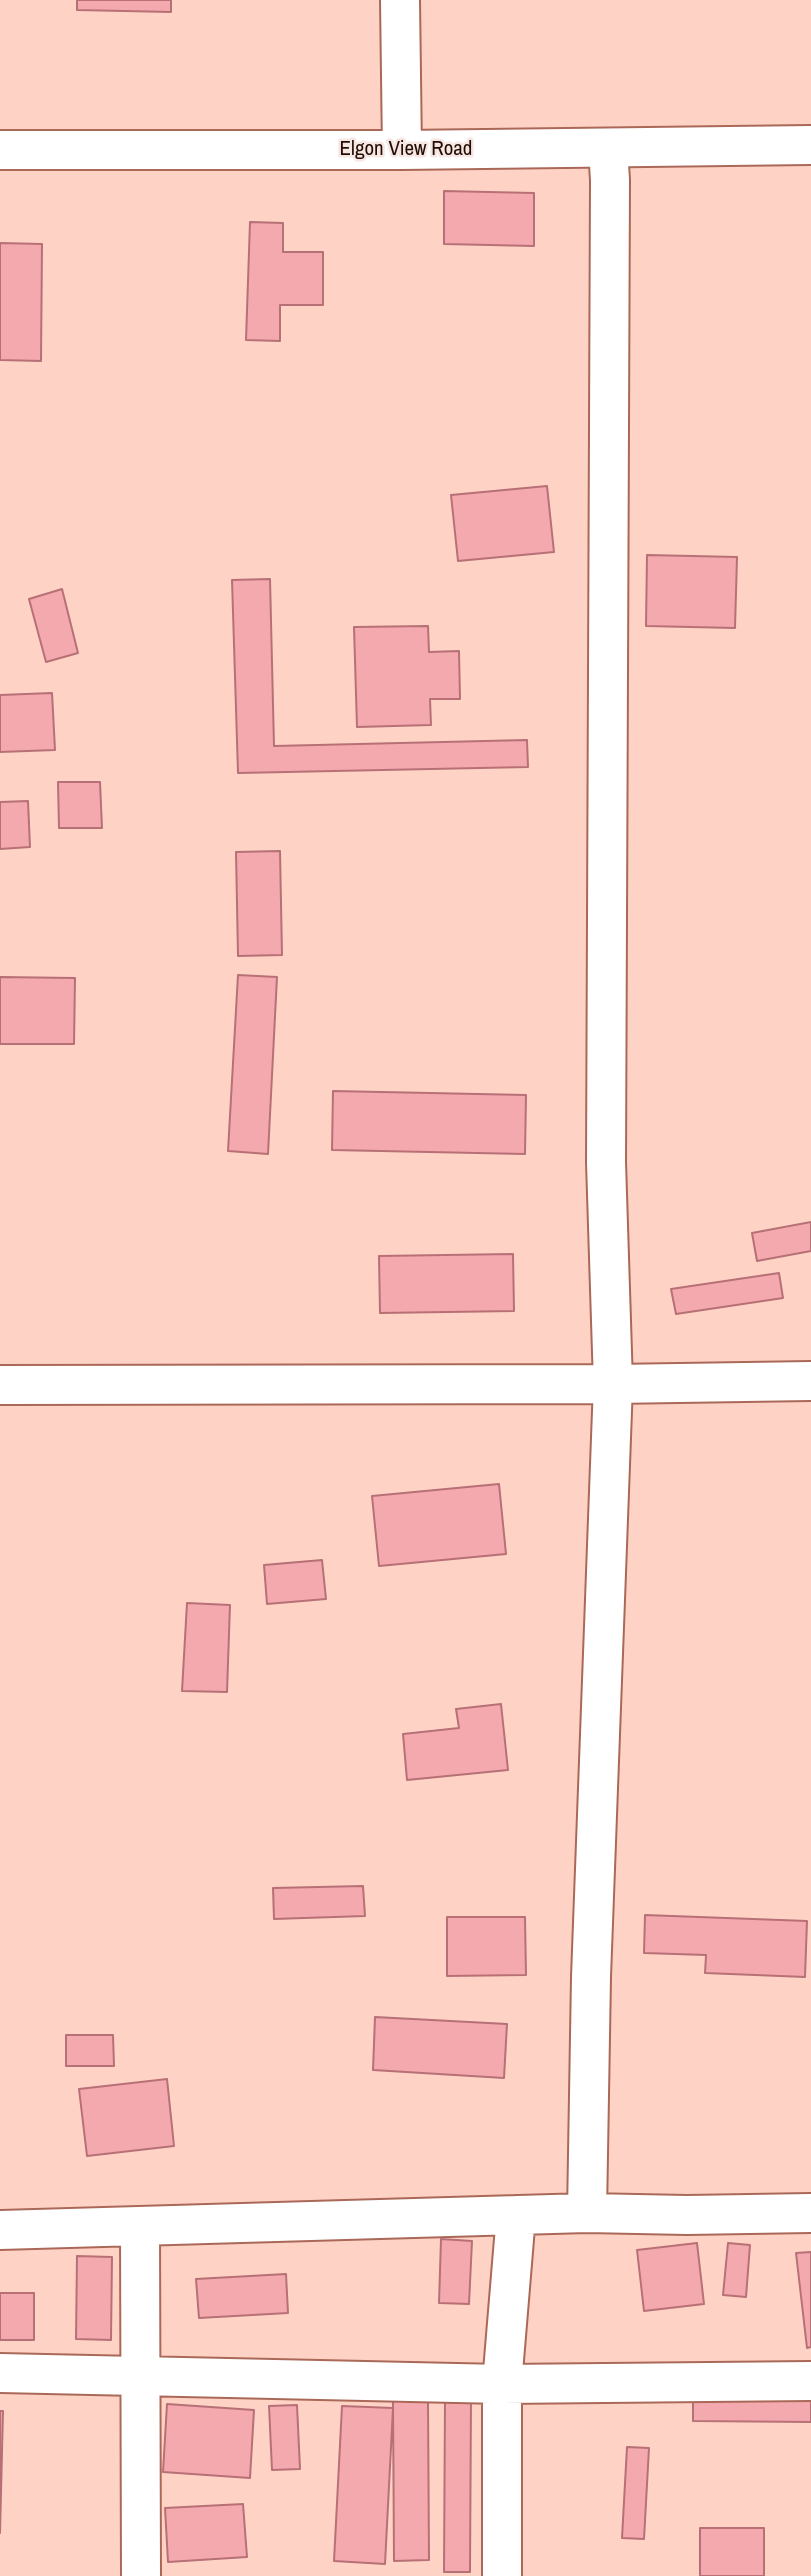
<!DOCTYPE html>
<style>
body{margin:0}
canvas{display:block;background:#ffd2c6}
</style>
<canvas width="811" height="2576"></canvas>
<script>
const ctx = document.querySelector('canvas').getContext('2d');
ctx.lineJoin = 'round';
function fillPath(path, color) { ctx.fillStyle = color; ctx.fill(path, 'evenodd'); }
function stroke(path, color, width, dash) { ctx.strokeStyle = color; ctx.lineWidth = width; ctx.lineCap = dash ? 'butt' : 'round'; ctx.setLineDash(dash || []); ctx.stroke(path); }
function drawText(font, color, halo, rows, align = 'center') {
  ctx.font = font + ' "Archivo Narrow",sans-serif'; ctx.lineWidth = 5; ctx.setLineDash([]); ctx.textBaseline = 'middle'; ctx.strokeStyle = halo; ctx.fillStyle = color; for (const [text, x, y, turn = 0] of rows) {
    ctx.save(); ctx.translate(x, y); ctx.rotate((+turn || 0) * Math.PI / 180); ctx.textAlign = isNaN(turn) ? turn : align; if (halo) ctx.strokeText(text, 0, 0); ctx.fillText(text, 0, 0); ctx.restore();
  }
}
const building = new Path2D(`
 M77 0H171V12L77 10Z
 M444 191 534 193V246L444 244Z
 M250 222 283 223V252H323V305H280V341L246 340Z
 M0 243 42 244 41 361 0 360Z
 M547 486 554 552 458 561 451 495Z
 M647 555 737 557 735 628 646 626Z
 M270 579 274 746 527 740 528 767 238 773 232 580Z
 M62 589 78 653 46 662 29 599Z
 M428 626 429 652 459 651 460 699H430L431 725 357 727 354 627Z
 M52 693 55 750 0 752V695Z
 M58 782H100L102 828H59Z
 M28 801 30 847 0 849V802Z
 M280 851 282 955 238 956 236 852Z
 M238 975 277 977 268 1154 228 1151Z
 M0 977 75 978 74 1044H0Z
 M333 1091 526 1095 525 1154 332 1150Z
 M811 1222V1251L757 1261 752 1233Z
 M513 1254 514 1311 380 1313 379 1256Z
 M779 1273 783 1298 676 1314 671 1289Z
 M499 1484 506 1554 379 1566 372 1496Z
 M322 1560 326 1599 267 1604 264 1565Z
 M187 1603 230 1605 227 1692 182 1691Z
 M501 1704 508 1770 407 1780 403 1734 459 1728 456 1709Z
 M363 1886 365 1916 274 1919 273 1888Z
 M645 1915 807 1921 805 1977 705 1973 706 1955 644 1953Z
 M447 1917H525L526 1975 447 1976Z
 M375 2017 507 2024 504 2078 373 2070Z
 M66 2035H113L114 2066H66Z
 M167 2079 174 2146 87 2156 79 2089Z
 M441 2239 472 2241 469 2304 439 2303Z
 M697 2243 704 2304 644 2311 637 2250Z
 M728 2243 750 2245 746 2297 723 2295Z
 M811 2252V2347L807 2348 796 2253Z
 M77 2256 112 2257 111 2340 76 2339Z
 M286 2274 288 2313 199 2318 196 2279Z
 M0 2293H34V2340H0Z
 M445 2396H471L470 2572H444Z
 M693 2397 811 2398V2422L693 2421Z
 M393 2401H428L429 2560 394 2561Z
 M167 2404 254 2410 250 2478 163 2472Z
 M297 2405 300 2469 272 2470 269 2406Z
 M342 2406 393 2408 385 2564 334 2561Z
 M0 2411H3L0 2533Z
 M627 2447 649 2448 644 2539 622 2538Z
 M243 2504 247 2557 168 2562 165 2508Z
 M700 2528H764V2576H700Z`);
const minor = new Path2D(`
 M400 0 402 150
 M0 150H402L811 145
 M0 1385 613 1384 811 1381
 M587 2213 591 1977 613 1384 606 1162 610 180 608 148
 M140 2226 141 2576
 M0 2230 587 2213 687 2215 811 2213
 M0 2373 502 2384 811 2381
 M502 2576V2384L516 2215`);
const streetNames = [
 ["Elgon View Road",406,149]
];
fillPath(building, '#f4a9ae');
stroke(building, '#b77176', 2);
stroke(minor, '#aa6958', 42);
stroke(minor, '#fff', 38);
drawText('21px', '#240c06', '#f6e7e3', streetNames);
</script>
